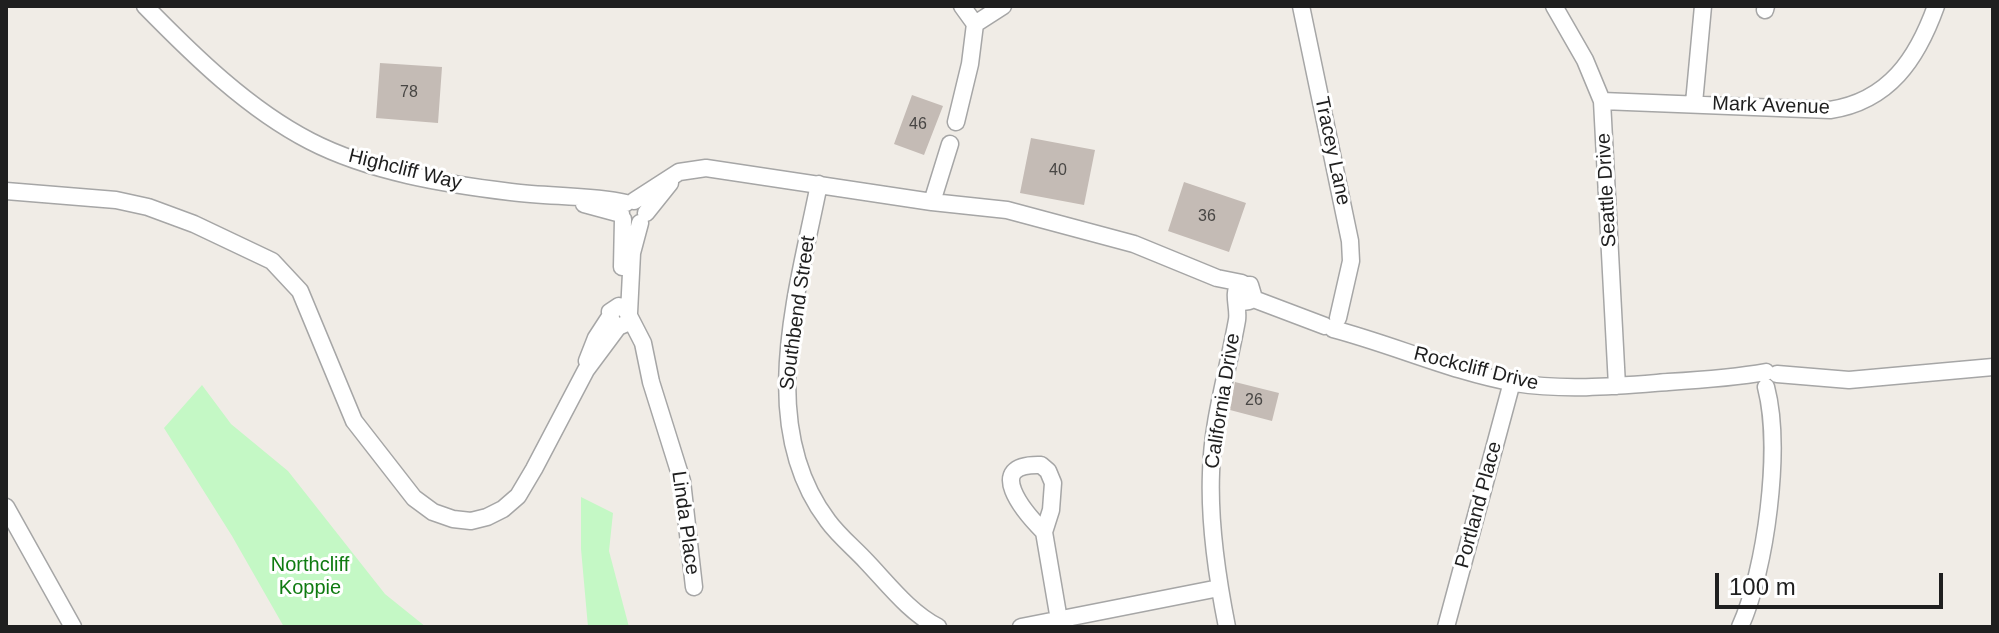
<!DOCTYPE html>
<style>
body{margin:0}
#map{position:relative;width:1999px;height:633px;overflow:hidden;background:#f0ece6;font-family:Helvetica,sans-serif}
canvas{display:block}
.frame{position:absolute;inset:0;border:8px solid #1f1f1f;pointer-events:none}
.scale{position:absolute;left:1715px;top:573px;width:228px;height:36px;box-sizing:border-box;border:4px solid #1f1f1f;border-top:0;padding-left:10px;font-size:24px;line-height:28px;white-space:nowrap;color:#1f1f1f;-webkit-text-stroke:6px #fff;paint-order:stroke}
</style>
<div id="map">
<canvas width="1999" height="633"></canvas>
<div class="frame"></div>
<div class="scale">100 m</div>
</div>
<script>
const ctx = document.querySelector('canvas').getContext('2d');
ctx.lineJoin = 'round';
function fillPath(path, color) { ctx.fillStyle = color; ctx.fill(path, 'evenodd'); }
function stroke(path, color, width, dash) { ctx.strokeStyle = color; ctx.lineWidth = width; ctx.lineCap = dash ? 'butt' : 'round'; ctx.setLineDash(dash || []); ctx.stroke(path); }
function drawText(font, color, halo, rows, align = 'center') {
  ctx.font = font + ' Helvetica,sans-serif'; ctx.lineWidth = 6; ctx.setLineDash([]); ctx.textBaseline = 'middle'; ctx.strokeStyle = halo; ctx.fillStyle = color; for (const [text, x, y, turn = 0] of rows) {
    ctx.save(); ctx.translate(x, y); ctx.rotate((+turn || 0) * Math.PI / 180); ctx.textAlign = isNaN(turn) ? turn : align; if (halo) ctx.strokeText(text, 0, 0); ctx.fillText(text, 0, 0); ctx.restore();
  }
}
const park = new Path2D(`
 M202 385 231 424 288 471 385 594 426 627H284L232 536 164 428Z
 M581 497 613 513 609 551 629 627H588L581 549Z`);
const building = new Path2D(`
 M380 63 442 67 438 123 376 118Z
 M912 95 943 106 924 155 894 144Z
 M1031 138 1095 150 1084 205 1020 193Z
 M1184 182 1246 203 1229 252 1168 231Z
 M1235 382 1279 393 1272 421 1230 410Z`);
const minor = new Path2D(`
 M145 6C194 56 248 109 310 141 370 172 445 184 511 192 550 197 589 195 626 203
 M962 6 975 24
 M1301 6 1350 241 1351 261 1338 318
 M1554 6 1585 60 1602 101 1617 386
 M1765 10 1766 6
 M975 24 1003 6
 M1602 101 1830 110C1889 101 1917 59 1936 6
 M1694 103 1703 6
 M956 122 970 64 975 24
 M819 184C798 291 755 425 828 521 839 536 854 548 866 561 888 584 910 613 938 627
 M6 191 116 200 148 207 194 224 272 261 300 291 354 421 414 498 433 512 453 519 471 521 487 517 503 509 518 496 534 469 586 370 618 327
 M634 201 679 172 706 168 932 202 1007 210 1134 244 1217 278 1242 283
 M932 202 950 144
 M584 204 621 214
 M646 213 670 183
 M622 267 623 219
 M1251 298 1325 326
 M629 313 632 253 640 223
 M629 319 627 323 618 327 612 324 610 312 619 306 625 308 643 343 651 382 682 481 694 587
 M1333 329C1394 345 1453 372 1515 383 1566 391 1617 386 1668 382 1701 380 1733 378 1766 372
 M587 361 596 338 609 318
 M1777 374 1849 380 1993 367
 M6 507 73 627
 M1044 532C1025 513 982 463 1041 465L1048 471 1053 483 1051 510 1044 532 1059 620
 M1021 627 1219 588
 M1227 627C1217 577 1209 524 1211 473 1212 421 1228 371 1237 320 1239 308 1232 294 1239 285H1250L1253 295 1249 301 1242 302 1237 298
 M1446 627 1512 382
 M1740 627C1766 570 1782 448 1766 387`);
const numberNames = [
 ["78",409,93],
 ["46",918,125],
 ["40",1058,171],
 ["36",1207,217],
 ["26",1254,401]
];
const streetNames = [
 ["Mark Avenue",1771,106,2],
 ["Tracey Lane",1332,151,78],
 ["Highcliff Way",405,170,14],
 ["Seattle Drive",1607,190,-93],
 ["Southbend Street",798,313,-82],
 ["Rockcliff Drive",1476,369,14],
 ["California Drive",1223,401,-81],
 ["Portland Place",1479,505,-75],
 ["Linda Place",685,523,82]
];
const parkNames = [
 ["Northcliff",310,565],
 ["Koppie",310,588]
];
fillPath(park, '#c4f8c5');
fillPath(building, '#c4bbb5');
stroke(minor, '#a6a6a6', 19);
stroke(minor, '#fff', 16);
drawText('16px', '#484644', null, numberNames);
drawText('20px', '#1f1f1f', '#fff', streetNames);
drawText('20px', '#0f7b11', '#fff', parkNames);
</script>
